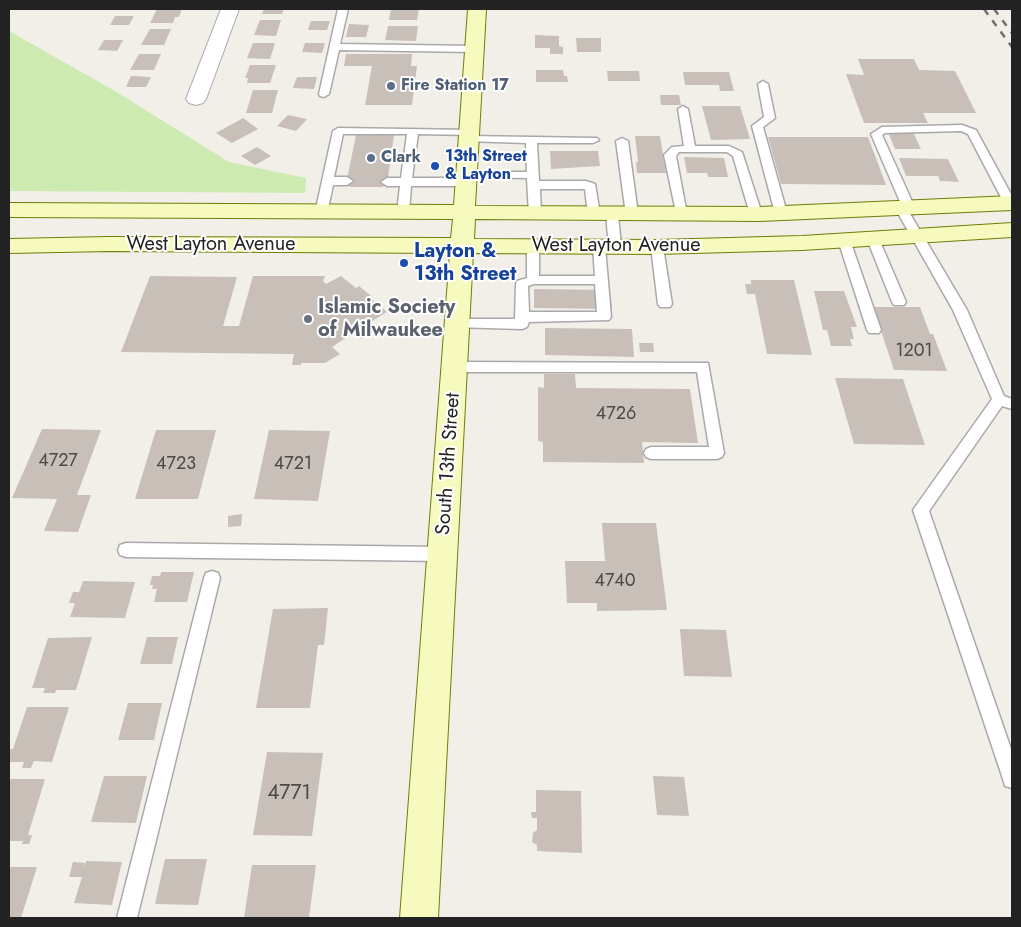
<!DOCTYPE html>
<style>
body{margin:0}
#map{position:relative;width:1021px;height:927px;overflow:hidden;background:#f2efe9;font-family:Jost,sans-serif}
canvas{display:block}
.frame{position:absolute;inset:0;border:10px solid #222;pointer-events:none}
</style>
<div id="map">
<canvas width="1021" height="927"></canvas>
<div class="frame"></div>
</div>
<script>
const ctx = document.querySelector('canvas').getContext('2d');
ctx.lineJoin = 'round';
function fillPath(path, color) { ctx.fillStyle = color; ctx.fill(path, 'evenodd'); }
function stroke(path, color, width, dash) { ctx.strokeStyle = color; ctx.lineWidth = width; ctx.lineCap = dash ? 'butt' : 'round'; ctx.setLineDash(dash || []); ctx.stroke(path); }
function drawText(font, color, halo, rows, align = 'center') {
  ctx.font = font + ' Jost,sans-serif'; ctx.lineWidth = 4; ctx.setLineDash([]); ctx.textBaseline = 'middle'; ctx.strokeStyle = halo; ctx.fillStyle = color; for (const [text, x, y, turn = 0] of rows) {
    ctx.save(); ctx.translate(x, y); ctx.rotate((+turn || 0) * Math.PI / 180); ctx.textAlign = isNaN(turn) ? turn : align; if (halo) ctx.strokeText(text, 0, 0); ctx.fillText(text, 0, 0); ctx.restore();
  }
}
const grass = new Path2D(`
 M9 31 115 91 229 162 306 178 305 193 9 191Z`);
const building = new Path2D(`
 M157 9H182L179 17H175L173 23H150Z
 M264 9H284L282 14H262Z
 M391 9H419L417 20H389Z
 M115 16H134L129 25H110Z
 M260 20H281L276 36 254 35Z
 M311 21H330L327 30H308Z
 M349 24 369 25 366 37H346Z
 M388 26H418L416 41 385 40Z
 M150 29H171L164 45H141Z
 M535 35 559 36V46L563 47V54H550V48H535Z
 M576 38H601V52H577Z
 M104 40H123L117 51 98 50Z
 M253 43H275L270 59 247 58Z
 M305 43H325L322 53 302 52Z
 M139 54H161L154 70H130Z
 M346 54H412L411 66H417L412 105H365L372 66H344Z
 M858 59H914L919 70 955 71 976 113H923L928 123H864L846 74 864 75Z
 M250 65H276L270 83H247L248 78H245Z
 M536 70H563L564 76H567L568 82H536Z
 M607 71H639L640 81H608Z
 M683 72H729L734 91H720L719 85H685Z
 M131 76 151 77 146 87H126Z
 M297 77H317L314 89 293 88Z
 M253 90H278L272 113H246Z
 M660 95H679L681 105H661Z
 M702 106H740L750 139 711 140Z
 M288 115 307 119 296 131 277 126Z
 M243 118 258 129 232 143 216 133Z
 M888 132H913L921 149H895Z
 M360 133H391L394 135 387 185 382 187H350L346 184 356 135Z
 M635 136H660L666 173H637L636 162H638Z
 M768 137H868L886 185 781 184Z
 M257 147 271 156 255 165 241 156Z
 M550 151H598L600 166 551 169Z
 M684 157 724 158 728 177H708L707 173H687Z
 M899 158 948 159 959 182 940 181 938 176H906Z
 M150 276 237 277 223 326H239L253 276H325L323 281 326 284 341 276 356 288 359 286 371 296 369 297 387 312 364 326 371 332 361 339 353 333 332 347 340 354 325 363H301V365H292L294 354 121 352Z
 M751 280H794L812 355 767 354 755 294H747L745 284H751Z
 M534 289 610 290 612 309 534 308Z
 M814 291H844L857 327H851L854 339H850L852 346H831L827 330H823Z
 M873 307H920L930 334H933L947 371 894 370Z
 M545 328 632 329 634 357 545 355Z
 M639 343H653L654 352H640Z
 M544 374H575L576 388 690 389 698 443 642 442 644 463 543 462V442L538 441V387L544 388Z
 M835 378 903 379 925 445 854 444Z
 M42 429 101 430 77 495H91L78 532 44 531 57 499 12 498Z
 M156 430H216L198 499H135Z
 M269 430 330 431 318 501 254 499Z
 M242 514 241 526 228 527V516Z
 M602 523H656L667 610 597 611V603H567L565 561H605Z
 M161 572H194L187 602H154L157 589H152L153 585H150L152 576H160Z
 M83 581 135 582 125 618 70 617 75 603H69L73 592H79Z
 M328 608 324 645H318L310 708H256L273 609Z
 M680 629 726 630 732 677 684 676Z
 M92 637 76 690H56L55 693H43L45 688H32L48 638Z
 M147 637H178L172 664H140Z
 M128 703H162L154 740H118Z
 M27 707H69L52 762 34 761 31 768H22L24 762H9V749H13Z
 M267 752 323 753 312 836 253 835Z
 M104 776H147L136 823 91 822Z
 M653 776 684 777 689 816 657 815Z
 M9 779H45L28 835H32L29 844H22L23 841H9Z
 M536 790 581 791 582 853 537 851V845L532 842 533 833 537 830V818H532L531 812H536Z
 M165 859H207L198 905 155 904Z
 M86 861 122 862 112 905 74 903 82 877H69L73 862 85 863 84 870Z
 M252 865H316L309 918H244Z
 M9 867H37L21 918 9 917Z`);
const lane = new Path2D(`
 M338 9H348L340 44 475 46 480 49 475 52 339 50 329 94 324 97 320 96 319 94Z
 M763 81 768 84 775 118 763 127 787 213 781 217 775 213 752 126 764 117 758 84Z
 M683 106 688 109 695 146H729L742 152 762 214 760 217H752L750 214 733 156 727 152H679L676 156 687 214 685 217H677L664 155 672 147 684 146 678 109Z
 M962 125 976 130 1012 196V206H1006L1004 203 968 134 961 131 885 133 882 135 915 208 909 212 967 310 1004 396 1012 399V409L1002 406 929 511 1012 752V788L1005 786 1003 779 913 510 992 399 953 310 895 208 901 204 871 134 882 127Z
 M338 128 473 130 474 132 469 135 418 134 412 178H466L472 182 466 186H411L409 213 407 216H399L397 213 400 186H387L381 182 387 178H401L407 134H343L334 177H347L353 181 347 185H333L327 213 325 216H317L315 213 333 131Z
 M469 136 597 138 599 140 593 143H537L539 181H586L595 184 600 214 594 218 588 214 585 189H540L541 214 535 218 529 214 527 178 463 177 461 175 467 172H527L526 143 465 141 463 139Z
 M622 138 628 141 638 214 632 218 626 214 616 141Z
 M612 210 618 214 621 247 615 251 609 247 606 214Z
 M873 235 879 239 906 302 904 305H894L892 302 867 239Z
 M844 236 850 240 881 330 879 333H869L867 330 838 240Z
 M533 243 539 247V276H595L593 247 595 244H603L605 247 611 317 609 320 529 322 527 327 522 329 452 327 450 324 452 321 457 319H515L516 284 517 281 527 278V247ZM534 284H595L597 312H529L528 286Z
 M657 243 663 247 672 304 670 307H660L658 304 651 247Z
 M455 362 708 363 724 453 722 457 717 459H651L646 457 644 453 646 449 651 447H709L697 372H455L450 371 448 367 450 363Z
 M126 543 443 547 449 549 451 554 449 559 443 561 126 557 120 555 118 550 120 545Z
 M212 571 218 573 220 578 137 918H117L204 578 206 573Z`);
const street = new Path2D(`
 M221 9H239L206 99 203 103 196 105 189 103 186 99Z`);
const secondary = new Path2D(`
 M468 9H486L475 206 760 207 1012 196V210L760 221 475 219 474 239 657 240 802 236 1012 223V237L802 250 657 254 473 253 438 918H400L450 253 109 251 9 253V239L109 237 451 238 453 219 9 217V203L454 205Z`);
const rail = new Path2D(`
 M984 9 1012 47
 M994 9 1012 33`);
const markers = [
 [391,86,5,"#5c6f8a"],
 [371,158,5,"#5c6f8a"],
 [435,166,5,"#1a4fb4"],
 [404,263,5,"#1a4fb4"],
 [308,319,5,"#6b7280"]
];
const farServicenames = [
 ["Fire Station 17",401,86],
 ["Clark",381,158]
];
const farTransitnames = [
 ["13th Street",445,157],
 ["& Layton",445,175]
];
const numberNames = [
 ["1201",914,352],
 ["4726",616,415],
 ["4727",58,462],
 ["4723",176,465],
 ["4721",293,465],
 ["4740",615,582]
];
const streetNames = [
 ["West Layton Avenue",211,245],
 ["West Layton Avenue",616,246],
 ["South 13th Street",449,464,-86]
];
const transitNames = [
 ["Layton &",414,252],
 ["13th Street",414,275]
];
const worshipNames = [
 ["Islamic Society",318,308],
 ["of Milwaukee",318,331]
];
const nearNumbernames = [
 ["4771",289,794]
];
fillPath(grass, '#cdebb0');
fillPath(building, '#c7bfb8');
stroke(lane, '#a9a9a9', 3);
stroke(street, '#a9a9a9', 2);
stroke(secondary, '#707d05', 2);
fillPath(lane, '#fff');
fillPath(street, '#fff');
fillPath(secondary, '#f7fabf');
stroke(rail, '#707070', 2.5, [7, 7]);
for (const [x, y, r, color] of markers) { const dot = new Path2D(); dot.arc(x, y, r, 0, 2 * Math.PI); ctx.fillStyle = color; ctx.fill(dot); stroke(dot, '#fff', 2); }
drawText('bold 16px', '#4e5e75', '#fff', farServicenames, 'left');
drawText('bold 16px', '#164399', '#fff', farTransitnames, 'left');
drawText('18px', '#4b4948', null, numberNames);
drawText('20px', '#222', '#fff', streetNames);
drawText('bold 20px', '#164399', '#fff', transitNames, 'left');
drawText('bold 20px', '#5b616d', '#fff', worshipNames, 'left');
drawText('21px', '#4b4948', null, nearNumbernames);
</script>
